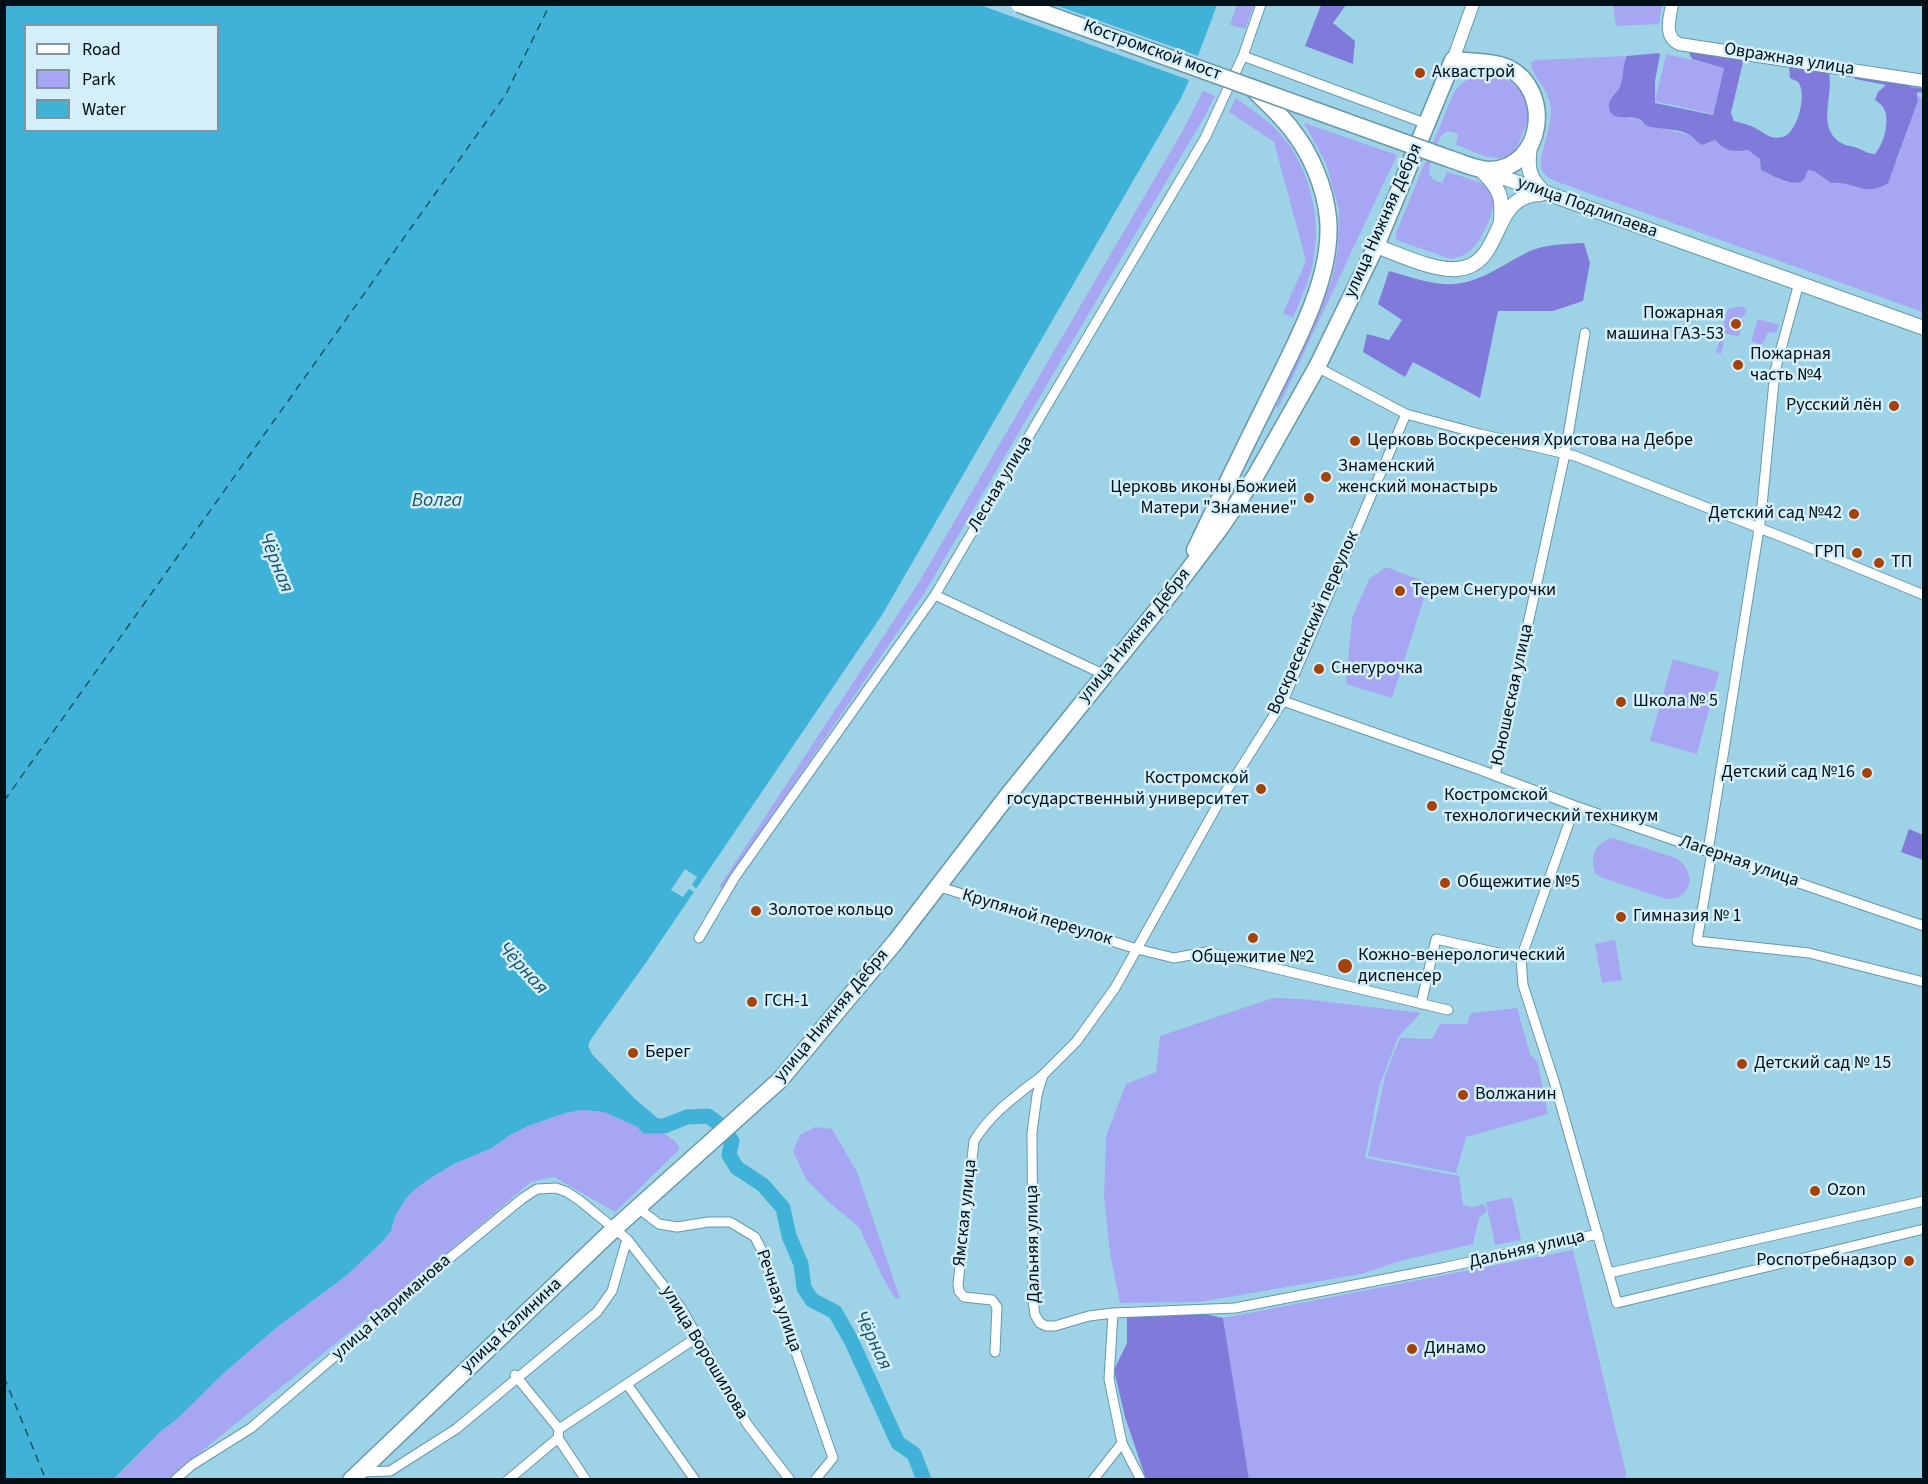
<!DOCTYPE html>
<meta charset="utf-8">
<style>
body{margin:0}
#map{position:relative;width:1928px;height:1484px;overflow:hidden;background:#9ed3e7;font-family:"Source Sans 3",sans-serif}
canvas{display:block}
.frame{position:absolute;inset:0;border:6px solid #001017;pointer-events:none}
.legend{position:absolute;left:24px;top:24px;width:195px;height:108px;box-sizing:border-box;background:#d5effa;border:2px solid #80969f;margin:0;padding:8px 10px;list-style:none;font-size:18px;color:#001017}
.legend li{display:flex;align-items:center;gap:12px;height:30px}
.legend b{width:30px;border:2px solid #80969f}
</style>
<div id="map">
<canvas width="1928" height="1484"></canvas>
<div class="frame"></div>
<ul class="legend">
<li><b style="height:8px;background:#fff"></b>Road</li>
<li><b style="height:16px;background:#a7a6f2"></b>Park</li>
<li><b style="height:16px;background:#41b2d7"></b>Water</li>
</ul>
</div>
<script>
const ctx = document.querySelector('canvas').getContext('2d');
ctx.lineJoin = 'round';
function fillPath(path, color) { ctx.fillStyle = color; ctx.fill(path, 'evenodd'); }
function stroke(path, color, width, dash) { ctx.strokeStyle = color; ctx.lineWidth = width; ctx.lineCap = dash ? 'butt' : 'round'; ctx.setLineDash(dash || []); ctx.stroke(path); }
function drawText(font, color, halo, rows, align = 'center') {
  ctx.font = font + ' "Source Sans 3",sans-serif'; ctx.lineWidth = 5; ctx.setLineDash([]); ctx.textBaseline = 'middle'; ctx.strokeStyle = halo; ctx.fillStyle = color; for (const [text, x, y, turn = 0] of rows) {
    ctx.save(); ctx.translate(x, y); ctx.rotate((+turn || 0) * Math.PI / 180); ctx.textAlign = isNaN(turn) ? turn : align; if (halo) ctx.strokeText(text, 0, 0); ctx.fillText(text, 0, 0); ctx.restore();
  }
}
const green = new Path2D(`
 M1237 5H1254L1245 29 1230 25Z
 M1613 5H1662L1659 24 1616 26Z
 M1666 54 1724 67 1713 114 1655 101Z
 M1627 56C1622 66 1625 79 1619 89 1617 94 1612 98 1609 101L1630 119 1635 118 1649 127H1658L1689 135 1702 145 1715 140C1726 152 1733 152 1748 150L1760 159 1761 170 1786 182 1805 174 1808 170 1814 171 1831 183 1843 182 1862 189 1897 160 1918 101V96L1924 101 1923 312 1552 180C1546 176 1541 172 1541 165 1540 154 1550 130 1551 114 1552 90 1533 80 1531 63L1536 60Z
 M1493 74C1512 78 1533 97 1528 118 1527 124 1524 130 1522 135 1518 146 1514 157 1501 158 1489 160 1468 149 1456 145L1458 134C1454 132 1449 130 1444 133 1438 137 1427 168 1430 175 1432 180 1437 182 1442 183L1447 172C1456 175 1480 181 1487 186 1504 198 1483 238 1472 249 1466 255 1459 257 1451 259L1399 241 1396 238V233L1453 94C1465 77 1473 76 1493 74Z
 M1203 91 1215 96 1206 114 925 592 722 889 719 887 919 582 1182 132Z
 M1236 98C1254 111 1275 125 1288 143 1312 178 1321 221 1313 262 1310 280 1300 300 1293 318L1283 313 1306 261 1274 142 1229 112Z
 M1304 123 1397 155 1278 408 1276 407 1332 279 1338 248 1339 210 1326 163Z
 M1742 306 1746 310 1745 315 1729 326 1733 330 1744 319 1739 336 1726 334 1721 354 1716 352 1728 309Z
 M1758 319 1779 325 1776 333 1768 332 1764 342 1760 345 1751 341Z
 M1386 567 1429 583 1392 698 1346 684 1352 618 1369 579Z
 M1673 659 1719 672 1697 754 1650 741Z
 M1613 838 1676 858C1697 871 1693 900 1666 899L1603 878 1595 873C1590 856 1595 842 1613 838Z
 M1615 940 1622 980 1602 983 1595 944Z
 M1273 998 1303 999 1421 1013 1398 1037 1379 1087 1365 1158 1459 1176 1463 1205 1473 1207 1484 1204 1487 1211 1479 1218 1473 1244 1400 1261 1361 1274 1223 1298 1199 1302 1120 1303 1110 1253 1104 1198 1106 1136 1126 1084 1156 1072 1160 1036Z
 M1517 1008 1530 1054 1538 1063 1548 1114 1466 1137 1456 1173 1368 1156 1385 1076 1400 1038 1432 1039 1440 1024H1467L1471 1013Z
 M581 1110 604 1112 640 1128 650 1131H661L675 1141 680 1149 615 1212 554 1177 531 1182 425 1272 245 1416 168 1479 114 1480 161 1431 176 1420 225 1372 276 1328 346 1276 383 1241 391 1231 396 1214 401 1206 413 1191 430 1177 454 1164 492 1148 510 1135 528 1126 566 1113Z
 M815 1127 832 1129 857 1172 900 1298H895L883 1278 859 1227 832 1205 806 1179 793 1151 800 1135Z
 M1512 1197 1521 1240 1495 1245 1486 1202Z
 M1573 1250 1626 1473 1625 1479H1249L1223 1318Z`);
const forest = new Path2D(`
 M1321 5H1346L1333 23 1355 41 1353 64 1305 46Z
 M1694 52 1742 59 1743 62 1731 113 1734 121C1742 123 1750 125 1757 129 1766 134 1771 140 1783 137 1797 133 1808 94 1798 82 1796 81 1792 79 1790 78L1789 67 1829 73C1834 97 1815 129 1843 144 1847 146 1852 146 1857 148 1864 150 1867 154 1875 154 1884 144 1891 119 1883 107 1881 104 1878 102 1875 100L1878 92 1886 85 1855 79 1854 76 1905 83 1912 87 1923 88V93L1918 92 1917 94 1918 101 1888 183C1865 198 1855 181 1831 183L1814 171 1808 170C1806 173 1806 176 1804 179 1796 190 1770 174 1761 170L1760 159 1748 150C1733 152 1726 152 1715 140L1702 145C1697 142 1693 137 1688 134 1677 129 1663 129 1651 127 1645 127 1642 119 1636 118 1627 116 1610 121 1609 107 1607 99 1617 94 1620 87 1624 77 1622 66 1627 56L1659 53 1660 55 1655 81V103L1713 115 1724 68 1692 59 1689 53Z
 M1584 243 1590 263 1583 301 1553 311H1498L1480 398 1413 362 1405 377 1363 352 1367 334 1389 340 1402 320 1378 304 1389 271C1407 276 1426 283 1444 284 1475 287 1503 264 1530 251 1546 244 1566 244 1584 243Z
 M1909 829 1923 835V860L1901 852Z
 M1200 1313 1223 1318 1249 1479H1146L1125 1417 1114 1370 1127 1343V1317Z`);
const water = new Path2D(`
 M5 5H1217L1187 85 1181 98 882 615 645 964 591 1039 588 1046 592 1054 634 1098 661 1121 664 1126 661 1131H650L640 1128 604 1112 581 1110 566 1113 528 1126 510 1135 492 1148 454 1164 430 1178 413 1191 406 1199 396 1214 391 1231 383 1241 346 1276 276 1328 225 1372 176 1420 161 1431 114 1479 5 1480ZM26 26H218V130H26Z`);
const pier = new Path2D(`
 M980 5H1055L1201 57 1192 81Z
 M685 869 697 877 692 885 698 890 696 893 689 889 683 897 671 890Z`);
const river = new Path2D(`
 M646 1126H664L687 1117 708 1116 723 1127 732 1141 729 1155 737 1168 763 1185 783 1208 789 1236 801 1264 804 1288 812 1300 835 1312 851 1340 898 1443 914 1454 924 1480`);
const ferry = new Path2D(`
 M4 801 506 94 550 4
 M4 1377 46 1480`);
const street = new Path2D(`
 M1243 56 1427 124
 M1317 367 1406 414 1480 434 1575 456 1795 542 1924 595
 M1406 414 1283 701 1218 804 1115 988 1076 1042 1043 1075 1037 1095 1032 1133 1033 1300 1035 1315 1040 1323 1046 1326H1055L1089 1316 1113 1313 1235 1308 1442 1268 1598 1234
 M935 595 1105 675
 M1283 701 1478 769 1575 806 1924 926
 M1495 775 1565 454 1585 333
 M1575 806 1521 958 1523 985 1554 1081 1617 1303 1924 1229
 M1708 851 1761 516 1775 371 1799 283
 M1712 852 1697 941 1809 953 1924 982
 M937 886 1137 949 1174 958 1207 952 1448 1010
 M699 938 735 877 935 595 1205 138 1243 56 1261 4
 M1421 1004 1436 939 1521 958
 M638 1208 659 1224 677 1227 708 1222H730L755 1237 763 1253 783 1315 833 1458 815 1480
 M1609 1273 1924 1201
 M1113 1313 1109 1379 1122 1443 1141 1480
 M995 1352 997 1307 992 1300 964 1297 959 1291 958 1284 974 1141C992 1112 1016 1096 1043 1075
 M515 1375 559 1429 558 1438 586 1480
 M627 1384 695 1480
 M559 1429 696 1338
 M362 1472 390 1471 456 1429 597 1312 612 1291 627 1239
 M175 1480 192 1465 251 1428 440 1266 523 1198 537 1189 556 1188 567 1192 579 1200 627 1239 681 1308 747 1424 790 1480
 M508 1480 558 1438
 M1093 1480 1122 1443`);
const secondary = new Path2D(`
 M1672 4C1670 18 1663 36 1679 44L1924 81
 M1453 60 1473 4`);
const primary = new Path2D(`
 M1530 146C1527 167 1528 178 1544 192
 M1482 170 1924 328
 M1482 171C1499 188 1503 196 1501 220
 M1376 246C1398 254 1433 271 1457 269 1506 265 1488 195 1541 194`);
const highway = new Path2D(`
 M1195 550C1218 502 1241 454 1265 406 1291 352 1334 279 1328 218 1325 187 1311 154 1292 130 1280 114 1265 101 1251 87
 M351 1480 614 1229 780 1080 896 941 1005 799 1178 584 1221 527 1256 475 1317 367 1376 246 1453 60C1469 62 1494 61 1508 68 1553 90 1544 168 1490 170 1476 170 1463 163 1450 159`);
const highwayBridge = new Path2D(`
 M1019 4 1450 159`);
const markers = [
 [1420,73,6,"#a54207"],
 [1736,324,6,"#a54207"],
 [1738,365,6,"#a54207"],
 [1894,406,6,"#a54207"],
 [1355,441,6,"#a54207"],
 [1326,477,6,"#a54207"],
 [1309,498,6,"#a54207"],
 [1854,514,6,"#a54207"],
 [1857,553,6,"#a54207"],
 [1879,563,6,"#a54207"],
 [1400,591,6,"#a54207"],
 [1319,669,6,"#a54207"],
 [1621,702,6,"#a54207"],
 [1867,773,6,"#a54207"],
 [1261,789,6,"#a54207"],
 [1432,806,6,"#a54207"],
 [1445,883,6,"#a54207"],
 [756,911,6,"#a54207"],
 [1621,917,6,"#a54207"],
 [1253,938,6,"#a54207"],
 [1345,966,8,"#a54207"],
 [752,1002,6,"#a54207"],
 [633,1053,6,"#a54207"],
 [1742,1064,6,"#a54207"],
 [1463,1095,6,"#a54207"],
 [1815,1191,6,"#a54207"],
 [1909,1261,6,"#a54207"],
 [1412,1349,6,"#a54207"]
];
const streetNames = [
 ["Костромской мост",1152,51,20],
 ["Овражная улица",1789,60,9],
 ["улица Подлипаева",1587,208,20],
 ["улица Нижняя Дебря",1384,221,-66],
 ["Лесная улица",1001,484,-59],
 ["Воскресенский переулок",1314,623,-66],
 ["улица Нижняя Дебря",1135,636,-51],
 ["Юношеская улица",1513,695,-78],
 ["Лагерная улица",1739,862,19],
 ["Крупяной переулок",1037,918,17],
 ["улица Нижняя Дебря",832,1016,-50],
 ["Ямская улица",966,1213,-84],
 ["Дальняя улица",1034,1244,-91],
 ["Дальняя улица",1527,1250,-13],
 ["Речная улица",778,1301,71],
 ["улица Нариманова",392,1308,-41],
 ["улица Калинина",512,1326,-43],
 ["улица Ворошилова",704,1353,59]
];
const poiNames = [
 ["Аквастрой",1432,73],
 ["Пожарная",1724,314,"right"],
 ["машина ГАЗ-53",1724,335,"right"],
 ["Пожарная",1750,355],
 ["часть №4",1750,376],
 ["Русский лён",1882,406,"right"],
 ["Церковь Воскресения Христова на Дебре",1367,441],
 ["Знаменский",1338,467],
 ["женский монастырь",1338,488],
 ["Церковь иконы Божией",1297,488,"right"],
 ["Матери \"Знамение\"",1297,509,"right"],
 ["Детский сад №42",1842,514,"right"],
 ["ГРП",1845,553,"right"],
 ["ТП",1891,563],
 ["Терем Cнегурочки",1412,591],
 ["Снегурочка",1331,669],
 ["Школа № 5",1633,702],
 ["Детский сад №16",1855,773,"right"],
 ["Костромской",1249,779,"right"],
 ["государственный университет",1249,800,"right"],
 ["Костромской",1444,796],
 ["технологический техникум",1444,817],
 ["Общежитие №5",1457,883],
 ["Золотое кольцо",768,911],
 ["Гимназия № 1",1633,917],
 ["Кожно-венерологический",1358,956],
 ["диспенсер",1358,977],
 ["Общежитие №2",1253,958,"center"],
 ["ГСН-1",764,1002],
 ["Берег",645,1053],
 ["Детский сад № 15",1754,1064],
 ["Волжанин",1475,1095],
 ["Ozon",1827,1191],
 ["Роспотребнадзор",1897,1261,"right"],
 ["Динамо",1424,1349]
];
const waterNames = [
 ["Волга",437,502],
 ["Чёрная",275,563,68],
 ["Чёрная",522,969,47],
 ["Чёрная",872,1341,64]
];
fillPath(green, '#a7a6f2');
fillPath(forest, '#807bda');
fillPath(water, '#41b2d7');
fillPath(pier, '#9ed3e7');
stroke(river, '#41b2d7', 15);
stroke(ferry, '#185569', 1.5, [8, 6]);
stroke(street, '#6598ab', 11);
stroke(secondary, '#6598ab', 14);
stroke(primary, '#6598ab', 16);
stroke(highway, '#6598ab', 19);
stroke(street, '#fff', 9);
stroke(secondary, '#fff', 12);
stroke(primary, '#fff', 14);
stroke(highway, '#fff', 16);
stroke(highwayBridge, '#6598ab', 19, []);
stroke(highwayBridge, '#fff', 16);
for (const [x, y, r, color] of markers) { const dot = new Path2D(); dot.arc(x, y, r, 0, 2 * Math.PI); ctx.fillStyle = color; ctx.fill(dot); stroke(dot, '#d5effa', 2); }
drawText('18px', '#001017', '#d5effa', streetNames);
drawText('18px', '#001017', '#d5effa', poiNames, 'left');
drawText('italic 20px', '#185569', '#d5effa', waterNames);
</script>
